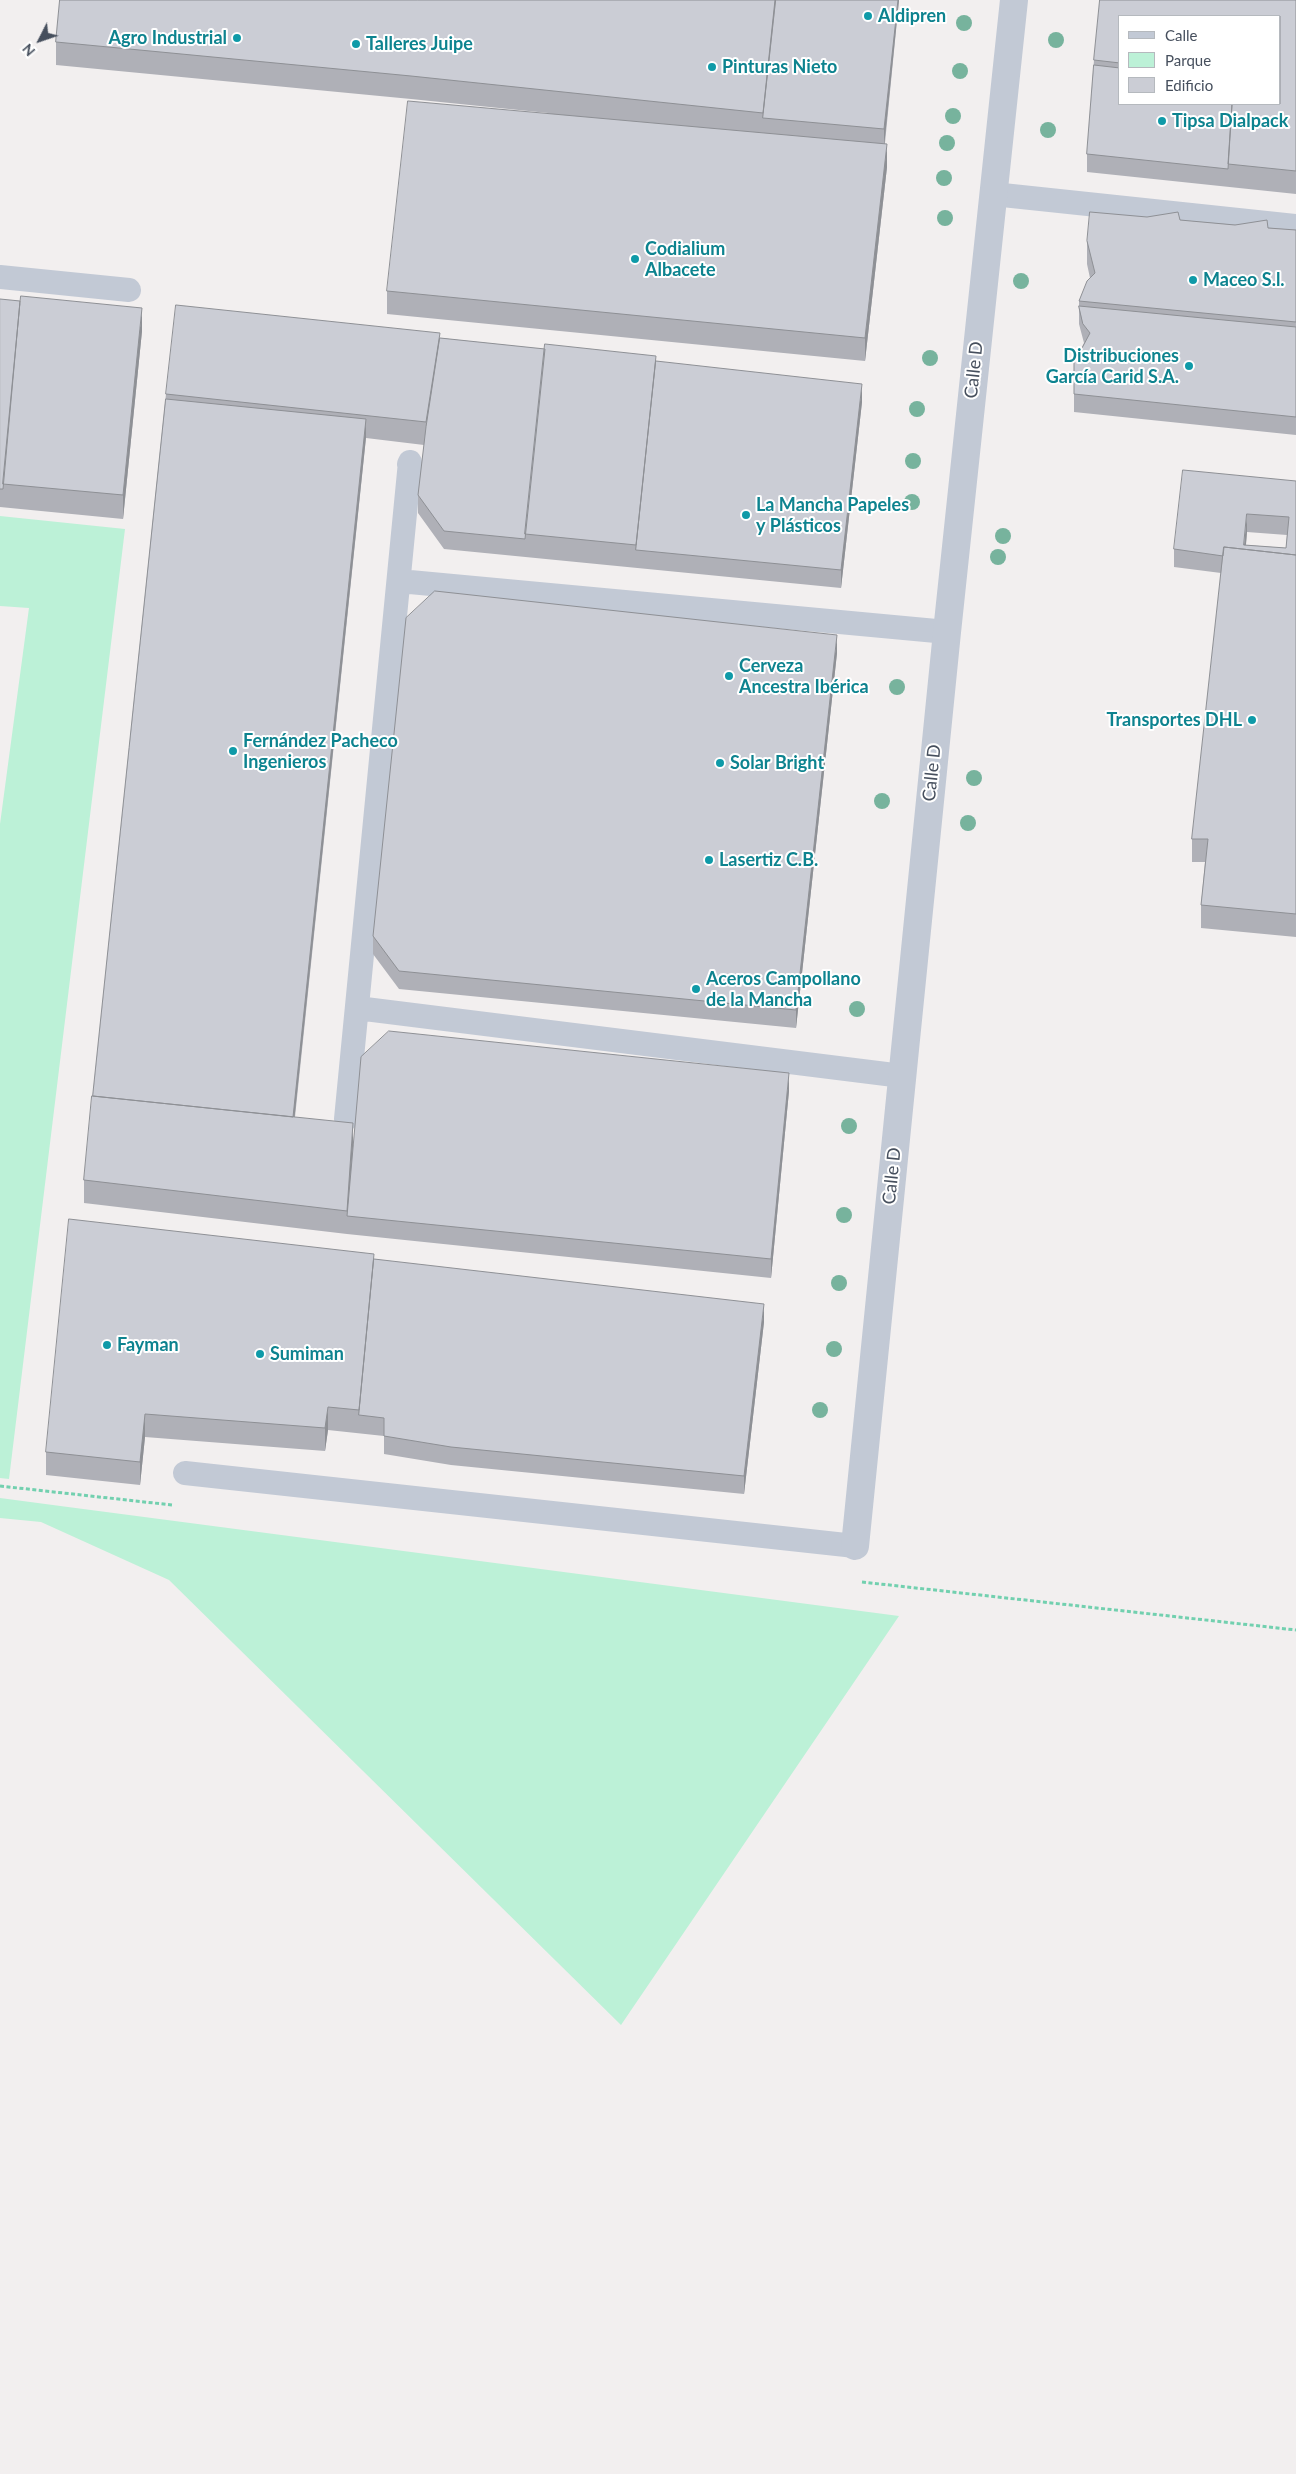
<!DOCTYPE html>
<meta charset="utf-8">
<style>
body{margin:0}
#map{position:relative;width:1296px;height:2474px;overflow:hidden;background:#f2efef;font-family:Lato,sans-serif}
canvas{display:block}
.legend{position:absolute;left:1118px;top:15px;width:162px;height:90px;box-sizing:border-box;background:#fff;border:1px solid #b5b9be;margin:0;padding:6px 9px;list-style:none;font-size:15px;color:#464f5d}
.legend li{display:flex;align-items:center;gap:10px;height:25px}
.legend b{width:25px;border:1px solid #b5b9be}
.north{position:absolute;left:15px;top:15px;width:50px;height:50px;-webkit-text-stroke:4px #fff;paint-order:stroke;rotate:229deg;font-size:14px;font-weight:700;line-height:20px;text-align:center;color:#464f5d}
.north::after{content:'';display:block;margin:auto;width:18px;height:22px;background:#464f5d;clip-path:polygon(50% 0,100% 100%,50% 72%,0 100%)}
</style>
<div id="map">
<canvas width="1296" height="2474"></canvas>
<ul class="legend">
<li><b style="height:6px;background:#c2c9d5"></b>Calle</li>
<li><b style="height:14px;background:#bcf1d7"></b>Parque</li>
<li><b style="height:14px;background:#cbcdd5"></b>Edificio</li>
</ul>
<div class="north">N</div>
</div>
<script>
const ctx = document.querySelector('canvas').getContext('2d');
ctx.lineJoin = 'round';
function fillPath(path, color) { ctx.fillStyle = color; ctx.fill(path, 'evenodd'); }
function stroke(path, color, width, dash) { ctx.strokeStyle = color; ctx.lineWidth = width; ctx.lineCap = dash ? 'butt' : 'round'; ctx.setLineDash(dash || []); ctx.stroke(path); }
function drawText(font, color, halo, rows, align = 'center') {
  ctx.font = font + ' Lato,sans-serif'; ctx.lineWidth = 4; ctx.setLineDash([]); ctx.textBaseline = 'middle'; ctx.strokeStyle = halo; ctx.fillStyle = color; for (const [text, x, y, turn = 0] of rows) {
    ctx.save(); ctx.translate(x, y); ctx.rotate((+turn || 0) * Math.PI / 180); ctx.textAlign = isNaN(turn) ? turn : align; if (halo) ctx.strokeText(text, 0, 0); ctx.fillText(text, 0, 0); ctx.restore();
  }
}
const green = new Path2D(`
 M0 516 125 529 9 1479 0 1478V824L29 608 0 606Z
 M0 1498 68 1507 899 1616 621 2025 169 1580 41 1522 0 1518Z`);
const path = new Path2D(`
 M0 1486 172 1505
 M862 1582 1296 1630`);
const lane = new Path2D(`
 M993 194 1296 226
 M0 277 129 290
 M399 581 947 632
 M357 1008 902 1076
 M346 1119 410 462 409 464
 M185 1473 855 1546`);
const street = new Path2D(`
 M855 1546 947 632 1014 0`);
const trees = [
 [964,23],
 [1056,40],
 [960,71],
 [953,116],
 [1048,130],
 [947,143],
 [944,178],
 [945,218],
 [1021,281],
 [930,358],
 [917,409],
 [913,461],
 [912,502],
 [1003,536],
 [998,557],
 [897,687],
 [974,778],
 [882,801],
 [968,823],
 [857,1009],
 [849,1126],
 [844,1215],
 [839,1283],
 [834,1349],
 [820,1410]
];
const wall = new Path2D(`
 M60 0H899L885 143 887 167 865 361 387 314V291L548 113 411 99 56 65V42Z
 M1100 0H1296V194L1087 172V154L1094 60ZM1120 16H1280V104H1120Z
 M1180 220 1296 230V435L1074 412V363L1084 343 1079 324V301L1090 278 1087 264V241Z
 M0 299 142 331 123 519 0 507Z
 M440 338 656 361 862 402 841 588 444 549 418 513V495L424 445 366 438 295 1117 353 1145 789 1091 771 1278 347 1234 84 1203V1180L166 394Z
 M1296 481V937L1201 928V905L1205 862H1192V839L1221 573 1174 567V549ZM1247 532 1287 535 1286 548 1246 545Z
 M837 653 796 1028 399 989 373 954V936Z
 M374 1259 764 1322 744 1494 451 1465 384 1454V1436L328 1430 325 1451 145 1437 140 1485 46 1475V1452Z`);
const shadedWall = new Path2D(`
 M898 0H899L884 147V129Z
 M887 144V167L865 361V338Z
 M142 308V331L123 519V495Z
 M862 384V402L841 588V570Z
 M366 419V437L292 1141V1123Z
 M1247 514V532L1245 554 1244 545Z
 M837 635V653L796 1028V1010Z
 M789 1073V1091L771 1278V1259Z
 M353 1123V1146L347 1216V1211Z
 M764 1304V1322L744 1494V1476Z
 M328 1407V1430L325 1451V1428Z
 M145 1414V1437L140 1485V1462Z`);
const building = new Path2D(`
 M60 0H775L763 113 411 76 56 42Z
 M776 0H898L884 129 763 118Z
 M1100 0H1296V171L1228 164 1232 104H1280V16H1120V63L1094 60Z
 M1094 65 1120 68V104H1232L1228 169 1087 154Z
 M408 101 887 144 865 338 387 291Z
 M1090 212 1147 217 1178 212 1180 220 1235 225 1267 220 1268 228 1296 230V322L1079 301 1087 281 1095 273 1087 241Z
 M21 296 142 308 123 495 3 484Z
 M0 299 20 301 3 489H0Z
 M176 305 440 333 426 422 166 394Z
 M1079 306 1296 327V417L1074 394V363L1090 333 1083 324Z
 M440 338 545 349 525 539 444 531 418 495 426 427Z
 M545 344 656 356 636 545 525 534Z
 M656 361 862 384 841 570 636 550Z
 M166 399 366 419 293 1117 93 1096Z
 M1183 470 1296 481V555L1224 547 1223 556 1174 549ZM1247 514 1289 517 1286 548 1244 545Z
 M1224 547 1296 555V914L1201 905 1208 839H1192Z
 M435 591 837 635 796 1010 399 971 373 936 406 618Z
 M389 1031 789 1073 771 1259 347 1216 361 1057Z
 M92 1096 353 1123 347 1211 84 1180Z
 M69 1219 374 1254 359 1410 328 1407 325 1428 145 1414 140 1462 46 1452Z
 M374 1259 764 1304 744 1476 451 1447 384 1436V1418L359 1415Z`);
const markers = [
 [868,16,5,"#0f9aa8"],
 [237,38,5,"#0f9aa8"],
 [356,44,5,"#0f9aa8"],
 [712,67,5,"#0f9aa8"],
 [1162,121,5,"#0f9aa8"],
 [635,259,5,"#0f9aa8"],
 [1193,280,5,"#0f9aa8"],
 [1189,366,5,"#0f9aa8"],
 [746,515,5,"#0f9aa8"],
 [729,676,5,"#0f9aa8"],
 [1252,720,5,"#0f9aa8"],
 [233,751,5,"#0f9aa8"],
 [720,763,5,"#0f9aa8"],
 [709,860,5,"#0f9aa8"],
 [696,989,5,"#0f9aa8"],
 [107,1345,5,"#0f9aa8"],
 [260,1354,5,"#0f9aa8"]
];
const cultureNames = [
 ["Aldipren",878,16],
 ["Agro Industrial",227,38,"right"],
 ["Talleres Juipe",366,44],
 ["Pinturas Nieto",722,67],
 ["Tipsa Dialpack",1172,121],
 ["Codialium",645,249],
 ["Albacete",645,270],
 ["Maceo S.l.",1203,280],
 ["Distribuciones",1179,356,"right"],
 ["García Carid S.A.",1179,377,"right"],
 ["La Mancha Papeles",756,505],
 ["y Plásticos",756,526],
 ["Cerveza",739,666],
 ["Ancestra Ibérica",739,687],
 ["Transportes DHL",1242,720,"right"],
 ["Fernández Pacheco",243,741],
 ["Ingenieros",243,762],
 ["Solar Bright",730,763],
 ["Lasertiz C.B.",719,860],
 ["Aceros Campollano",706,979],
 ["de la Mancha",706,1000],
 ["Fayman",117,1345],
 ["Sumiman",270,1354]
];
const streetNames = [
 ["Calle D",974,370,-84],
 ["Calle D",932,773,-84],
 ["Calle D",892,1176,-84]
];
fillPath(green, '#bcf1d7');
stroke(path, '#72d0af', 3, [4, 2.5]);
stroke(lane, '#c2c9d5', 24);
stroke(street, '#c2c9d5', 28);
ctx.fillStyle = '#77b39d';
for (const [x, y] of trees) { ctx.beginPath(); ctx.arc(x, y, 8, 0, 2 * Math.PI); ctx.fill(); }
fillPath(wall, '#afb0b7');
fillPath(shadedWall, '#8e9095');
fillPath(building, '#cbcdd5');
stroke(building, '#8e9095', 1);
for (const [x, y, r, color] of markers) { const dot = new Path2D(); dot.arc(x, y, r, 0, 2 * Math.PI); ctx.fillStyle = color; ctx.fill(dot); stroke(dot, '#fff', 2); }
drawText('bold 18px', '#0d838f', '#fff', cultureNames, 'left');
drawText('18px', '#464f5d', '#fff', streetNames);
</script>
